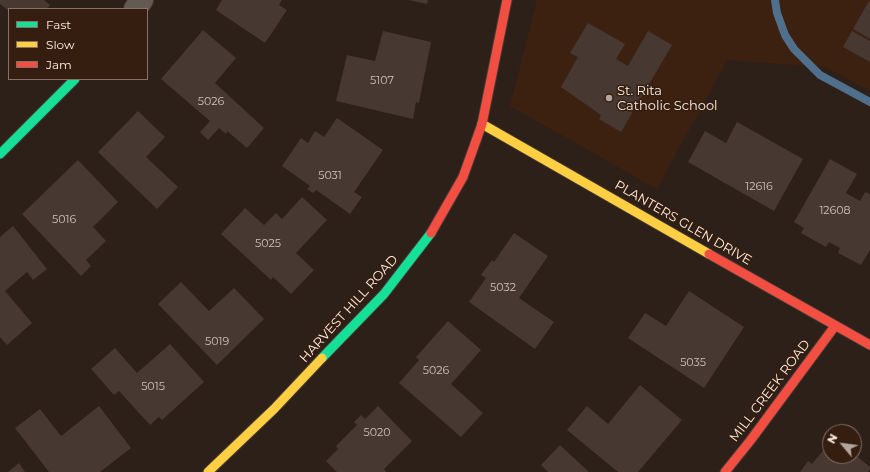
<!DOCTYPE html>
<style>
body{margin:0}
#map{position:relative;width:870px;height:472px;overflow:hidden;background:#2d2018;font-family:Montserrat,sans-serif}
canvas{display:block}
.legend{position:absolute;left:8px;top:8px;width:140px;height:72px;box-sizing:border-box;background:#351e10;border:1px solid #857165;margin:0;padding:5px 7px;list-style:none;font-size:12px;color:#fdede4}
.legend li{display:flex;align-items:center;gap:8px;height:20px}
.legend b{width:20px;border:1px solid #857165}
.north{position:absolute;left:822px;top:424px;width:40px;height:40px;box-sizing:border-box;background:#351e10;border:1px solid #857165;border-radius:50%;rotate:299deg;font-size:11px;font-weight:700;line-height:16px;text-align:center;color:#fdede4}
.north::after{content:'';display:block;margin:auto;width:14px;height:18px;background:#b4a59d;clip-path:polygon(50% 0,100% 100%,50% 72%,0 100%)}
</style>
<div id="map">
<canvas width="870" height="472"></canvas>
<ul class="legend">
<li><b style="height:5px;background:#16e098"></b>Fast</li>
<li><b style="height:5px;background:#ffcf43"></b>Slow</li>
<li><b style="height:5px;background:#f24e42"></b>Jam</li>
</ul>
<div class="north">N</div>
</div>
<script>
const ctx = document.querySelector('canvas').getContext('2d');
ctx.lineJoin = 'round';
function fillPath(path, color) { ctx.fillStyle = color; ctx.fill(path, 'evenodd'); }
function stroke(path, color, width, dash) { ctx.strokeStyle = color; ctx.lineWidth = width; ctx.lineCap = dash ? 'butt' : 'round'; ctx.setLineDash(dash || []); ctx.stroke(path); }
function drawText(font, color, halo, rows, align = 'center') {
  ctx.font = font + ' Montserrat,sans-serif'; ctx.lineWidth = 3; ctx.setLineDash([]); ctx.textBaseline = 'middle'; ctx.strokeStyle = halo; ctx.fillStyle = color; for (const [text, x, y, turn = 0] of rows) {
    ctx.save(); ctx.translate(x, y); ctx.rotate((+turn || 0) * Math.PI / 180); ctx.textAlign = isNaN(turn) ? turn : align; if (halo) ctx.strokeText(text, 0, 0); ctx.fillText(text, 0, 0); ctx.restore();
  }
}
const built = new Path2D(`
 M537 0H870V91L825 67 727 60 657 189 510 106Z`);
const stream = new Path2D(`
 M775 0 777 13 785 35 794 49 820 75 870 102`);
const building = new Path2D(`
 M0 0H44L50 5 47 9H9V11L0 4Z
 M222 0H282L279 5 287 10 265 43 216 10Z
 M408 0H428L427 4Z
 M869 1 870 2V39L853 29Z
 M588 23 625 44 616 59 628 66 648 31 672 45 621 132 599 119 601 115 561 87 578 57 570 53Z
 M203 30 236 58 215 83 264 128 247 148 227 131 226 134 219 128 208 140 200 132 210 121 161 79Z
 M383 31 431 42 419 103 416 102 413 119 336 101 347 55 375 61Z
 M852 31 870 41V62L843 47Z
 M138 111 165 137 146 157 178 187 157 209 98 152Z
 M337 118 383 150 354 192 362 197 350 214 316 190 313 193 307 189 310 186 282 166 301 138 308 143 315 131 324 137Z
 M737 122 803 159 774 211 688 162 705 131 726 143Z
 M830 159 857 174 846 193 860 201 865 192 870 194V250L861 265 838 253 840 248 829 242 826 247 801 233 804 228 794 222Z
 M78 160 118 202 93 227 106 241 86 260 91 266 81 276 22 214Z
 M302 197 327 220 296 253 314 270 291 294 273 277 271 280 221 234 245 208 264 225 276 213 282 219Z
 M13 226 47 269 33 280 27 272 5 291 32 323 7 345 0 337V237Z
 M514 233 548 256 519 298 554 322 535 349 469 302 486 278 481 275 492 260 494 262Z
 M181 282 209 311 234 288 264 319 217 365 158 304Z
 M689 291 744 327 704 388 628 338 645 313 666 326Z
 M448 321 481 350 451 384 483 413 461 437 399 383 419 360 416 357Z
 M170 344 204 382 162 420 159 417 150 425 119 391 114 395 91 369 115 348 137 373Z
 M640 385 682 420 638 472H618L567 430 587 406 608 424Z
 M99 406 131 448 100 472H49L15 428 40 409 61 436Z
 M378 406 412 441 384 469 386 472H337L326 461 338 449 336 446 357 425 354 422 361 415 365 419Z
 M830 442V456H854V454L870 467V469L868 472H800L808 461 812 464Z
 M560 445 561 446 589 472H548L541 465Z
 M19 463 25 472H8Z`);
const street = new Path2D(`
 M135 9 142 0`);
const fast = new Path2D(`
 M0 154 75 79
 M322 358 384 294 431 233`);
const slow = new Path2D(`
 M482 124 709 254
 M208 472 274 409 322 358`);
const jam = new Path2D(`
 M431 233 463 177 482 124 507 0
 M709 254 870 345
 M725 472 750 441 835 326`);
const markers = [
 [609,98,4,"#b4a59d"]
];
const numberNames = [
 ["5107",382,81],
 ["5026",211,102],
 ["5031",330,176],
 ["12616",759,187],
 ["12608",835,211],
 ["5016",64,220],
 ["5025",268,244],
 ["5032",503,288],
 ["5019",217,342],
 ["5035",693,363],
 ["5026",436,371],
 ["5015",153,387],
 ["5020",377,433]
];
const poiNames = [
 ["St. Rita",617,91],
 ["Catholic School",617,106]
];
const streetNames = [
 ["PLANTERS GLEN DRIVE",683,223,30],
 ["HARVEST HILL ROAD",349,309,-48],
 ["MILL CREEK ROAD",770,391,-53]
];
fillPath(built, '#3d2110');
stroke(stream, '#506f8c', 8);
fillPath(building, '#473832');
stroke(street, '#473c36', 24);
stroke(fast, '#473c36', 11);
stroke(slow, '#473c36', 11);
stroke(jam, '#473c36', 11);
stroke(street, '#645a54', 22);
stroke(fast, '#16e098', 9);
stroke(slow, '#ffcf43', 9);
stroke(jam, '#f24e42', 9);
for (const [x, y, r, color] of markers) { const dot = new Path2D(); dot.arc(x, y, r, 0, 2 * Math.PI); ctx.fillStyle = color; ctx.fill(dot); stroke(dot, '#351e10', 1.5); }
drawText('11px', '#d0c0b8', null, numberNames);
drawText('13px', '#fdede4', '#351e10', poiNames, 'left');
drawText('13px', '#fdede4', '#351e10', streetNames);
</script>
